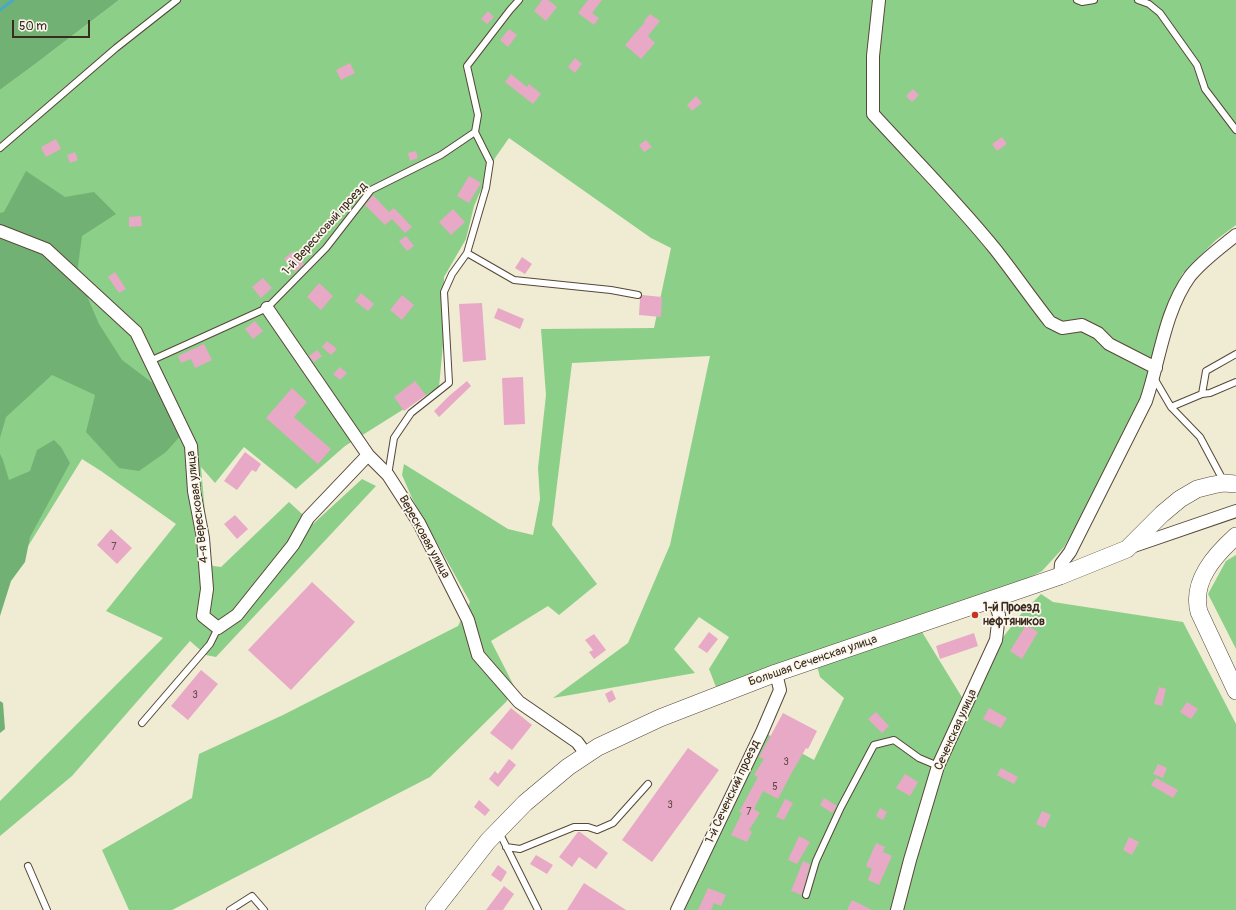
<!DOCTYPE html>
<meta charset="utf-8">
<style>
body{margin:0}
#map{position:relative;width:1236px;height:910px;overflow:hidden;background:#f0ebd3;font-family:Pangolin,sans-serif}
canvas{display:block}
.scale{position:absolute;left:12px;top:20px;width:78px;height:18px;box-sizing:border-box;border:2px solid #3b2a1e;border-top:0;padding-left:5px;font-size:12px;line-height:14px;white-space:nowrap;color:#3b2a1e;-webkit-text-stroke:3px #fbf7ec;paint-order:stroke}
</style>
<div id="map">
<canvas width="1236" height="910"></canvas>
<div class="scale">50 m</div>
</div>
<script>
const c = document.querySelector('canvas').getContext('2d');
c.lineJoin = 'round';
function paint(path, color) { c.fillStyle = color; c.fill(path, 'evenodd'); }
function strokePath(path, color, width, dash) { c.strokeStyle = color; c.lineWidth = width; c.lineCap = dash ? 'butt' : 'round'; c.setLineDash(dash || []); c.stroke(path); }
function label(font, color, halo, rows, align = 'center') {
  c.font = font + ' Pangolin,sans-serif'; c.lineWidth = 3.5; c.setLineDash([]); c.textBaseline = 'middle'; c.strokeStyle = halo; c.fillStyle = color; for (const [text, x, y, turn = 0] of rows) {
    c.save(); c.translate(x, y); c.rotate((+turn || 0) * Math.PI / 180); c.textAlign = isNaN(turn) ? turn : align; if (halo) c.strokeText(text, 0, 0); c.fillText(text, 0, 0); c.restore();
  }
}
paint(new Path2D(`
 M119,0H1236V225L1216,240L1183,273L1175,288L1161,321L1154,347L1149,376L1141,399L1091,501L1064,547L1042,571L1020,583L716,687L709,669L729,637L699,617L674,649L695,673L553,698L628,643L670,545L710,356L572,363L552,525L597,584L559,615L548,606L491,641L515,688L506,702L430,777L172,910H129L102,850L192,798L199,754L283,715L458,626L470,602L412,498L402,475L404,464L508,529L533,535L540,499L538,468L546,395L541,329L654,328L671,248L651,238L509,138L495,158L474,206L466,239L444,277L443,344L439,387L345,446L296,489L244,447L215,483L201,467L209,559L213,566L221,567L289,502L313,524L362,479L376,486L216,657L206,655L190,641L72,776L0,836V801L163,638L106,611L176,524L101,471L82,459L12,572L0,602V90L34,65Z
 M1236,555V649L1208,594L1226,561Z
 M1041,594L1053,602L1183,622L1236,724V910H902L942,768L1000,641L1021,614Z
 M922,632L963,699L893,910H682L767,734L814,760L844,698L820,677L817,666Z`), '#8ccf88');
paint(new Path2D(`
 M0,0H119L34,65L0,90Z
 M26,171L65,197L94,192L116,214L82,236L77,273L99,324L122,360L174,399L182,434L166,452L139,471L119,468L86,432L95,395L52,375L6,417L0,438V213L4,212Z
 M54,440L61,447L70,463L30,537L25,562L11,581L0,616V454L3,460L9,480L30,471L37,450Z
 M0,701L3,703L5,729L0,733Z`), '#71b274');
strokePath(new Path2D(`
 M0,10L13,0`), '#49a8c8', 3);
paint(new Path2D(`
 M542,0H548L557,7L546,21L534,11Z
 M588,0H602L592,13L599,18L594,25L578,13Z
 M488,11L494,17L487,24L481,19Z
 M650,14L660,21L648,36L655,43L641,59L625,45L645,22L644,21Z
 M509,29L517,35L508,47L500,40Z
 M575,58L582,64L575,73L568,67Z
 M350,63L355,73L341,80L336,70Z
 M511,74L527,87L529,84L541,94L533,104L505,82Z
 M913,89L919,95L912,102L906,96Z
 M696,96L702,103L692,111L687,105Z
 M1002,137L1007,144L997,151L992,144Z
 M56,139L61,149L46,157L41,147Z
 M646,140L652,147L644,152L639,145Z
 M416,151L418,158L410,161L408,153Z
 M75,152L78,160L70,163L67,155Z
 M469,176L481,183L469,203L457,196Z
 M373,195L389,212L394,208L412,227L405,233L392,219L385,225L365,205Z
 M453,209L465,222L451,235L439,222Z
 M141,216L142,226L129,227V217Z
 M406,236L414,246L407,251L399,241Z
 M293,251L304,264L295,272L284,259Z
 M522,257L532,264L525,274L515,268Z
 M115,272L126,289L119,293L108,277Z
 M263,278L272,288L261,298L252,287Z
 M319,283L333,296L321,310L307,297Z
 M361,293L374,304L368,311L355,301Z
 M402,295L414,305L402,320L390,310Z
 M642,295L662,297L661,317L639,315L640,299Z
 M482,303L486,360L463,362L459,304Z
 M498,308L524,319L520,329L494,318Z
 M255,321L263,331L253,339L245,329Z
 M327,341L337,349L331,355L322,347Z
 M204,344L212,360L195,368L191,359L181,363L178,356Z
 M317,350L322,356L314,362L309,356Z
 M340,367L347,373L340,380L333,374Z
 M523,377L525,424L504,425L502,378Z
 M415,381L426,395L404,411L394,397Z
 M467,381L471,386L439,417L434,411L449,396Z
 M292,388L307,402L294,417L331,449L318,464L266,418Z
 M245,452L261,464L256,472L252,470L237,490L224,481Z
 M235,515L248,529L237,539L224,524Z
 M111,529L132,548L117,564L97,545Z
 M312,582L355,622L291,690L248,650Z
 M1026,625L1038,632L1022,659L1010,651Z
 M709,632L718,639L707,653L698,647Z
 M974,633L978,646L940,659L936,646Z
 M594,634L606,650L594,659L589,652L593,650L585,640Z
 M201,670L218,684L188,720L171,706Z
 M1159,687L1166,689L1162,706L1154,704Z
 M612,690L616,699L609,703L605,694Z
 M1187,702L1198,709L1191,719L1180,712Z
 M511,708L532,725L512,750L490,733Z
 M989,708L1007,718L1001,728L983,719Z
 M876,712L889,726L882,733L868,719Z
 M783,713L817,731L808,749L806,748L791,774L778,799L763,791L754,809L760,813L749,830L752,832L747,842L731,835L742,813L739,812L758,777L754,775L764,759L759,757Z
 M688,748L719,770L652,862L622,840Z
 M509,759L516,765L498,787L489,779L495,771L498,774Z
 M1158,764L1167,768L1163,778L1153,774Z
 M1001,768L1018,777L1014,784L997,775Z
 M905,774L918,782L910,796L896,788Z
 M1156,778L1178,790L1173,798L1151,785Z
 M824,798L837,806L832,813L820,805Z
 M785,799L793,803L784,820L776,817Z
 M479,800L490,810L485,816L474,807Z
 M880,808L887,812L883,820L876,816Z
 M1042,811L1051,815L1045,828L1036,824Z
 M578,832H580L608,853L596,869L579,857L572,867L559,857Z
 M799,836L810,842L797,864L788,860Z
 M1129,837L1139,842L1132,855L1123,850Z
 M876,843L885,847L883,852L892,856L879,885L868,880L872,869L866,866Z
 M536,855L553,865L547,874L530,864Z
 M803,861L810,864L802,895L791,891Z
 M498,865L507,872L501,882L491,875Z
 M584,883L626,910H567Z
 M504,886L514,894L503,910H486Z
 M708,888L726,895L721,906L714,903L711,910H698Z
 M852,900L872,910H847Z`), '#e8a9c6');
const lane = new Path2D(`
 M1077,0L1082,2L1094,0
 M1138,0L1149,4L1160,13L1197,65L1205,89L1236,130
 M0,148L116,48L177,0
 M467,253L514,280L611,290L638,295
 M150,361L267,308L326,248L371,190L441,155L475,132
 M1154,378L1171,407L1200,437L1224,482
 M1202,394L1206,371L1236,354
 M1171,407L1202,394L1210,393L1236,382
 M388,475L394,438L411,413L449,383L444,292L452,274L467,253L486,188L490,162L475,132L478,115L467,66L510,10L519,0
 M142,723L210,644L218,628
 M499,832L538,910
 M506,847L520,849L574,827H588L597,830L613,823L648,784
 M28,866L47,910
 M806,895L816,861L841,807L874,745L894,740L919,758L938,766
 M230,910L252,896L264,910`);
const street = new Path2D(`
 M879,0L873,56V114C914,159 957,202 995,249C1014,273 1031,298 1050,322L1062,328L1082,325L1098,333L1109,344L1156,368
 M0,231L46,249L136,332L191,446L194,491L203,538L207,589L203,616L218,628L237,615L293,545L308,518L368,455
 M267,308L368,455L388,475L419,523L468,620L478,655L519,702L577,742L586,754
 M1131,547L1236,511
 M1060,576L1061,564L1070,552L1146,401C1160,360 1164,312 1190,276C1203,260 1220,248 1236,235
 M677,910L762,732L780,690L776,673
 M897,910L910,860L938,766L996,640L999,615L994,598`);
const secondary = new Path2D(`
 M1236,536C1215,555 1191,581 1199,612L1236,691
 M434,910L488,841L525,803L568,767L598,747L660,718L776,673L1060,576L1127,549L1162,514L1180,499L1197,489L1213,485L1224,483L1236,484`);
strokePath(lane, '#564739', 8);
strokePath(street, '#564739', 14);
strokePath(secondary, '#564739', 18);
strokePath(lane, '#fff', 6);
strokePath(street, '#fff', 12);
strokePath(secondary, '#fff', 17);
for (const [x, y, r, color] of [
 [975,615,4,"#c8321e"]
]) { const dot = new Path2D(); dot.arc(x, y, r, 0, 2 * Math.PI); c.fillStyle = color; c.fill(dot); strokePath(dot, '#fbf7ec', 1.5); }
label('10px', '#664a48', null, [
 ["7",114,547],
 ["3",195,695],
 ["3",786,762],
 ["5",775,787],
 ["3",670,805],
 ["7",749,812]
]);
label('12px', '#3b2a1e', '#fbf7ec', [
 ["1-й Вересковый проезд",325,229,-48],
 ["4-я Вересковая улица",198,507,-97],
 ["Вересковая улица",424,537,61],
 ["Большая Сеченская улица",813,661,-19],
 ["Сеченская улица",956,730,-66],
 ["1-й Сеченский проезд",733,792,-65]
]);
label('bold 12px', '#3b2a1e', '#fbf7ec', [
 ["1-й Проезд",983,608],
 ["нефтяников",983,622]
], 'left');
</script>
